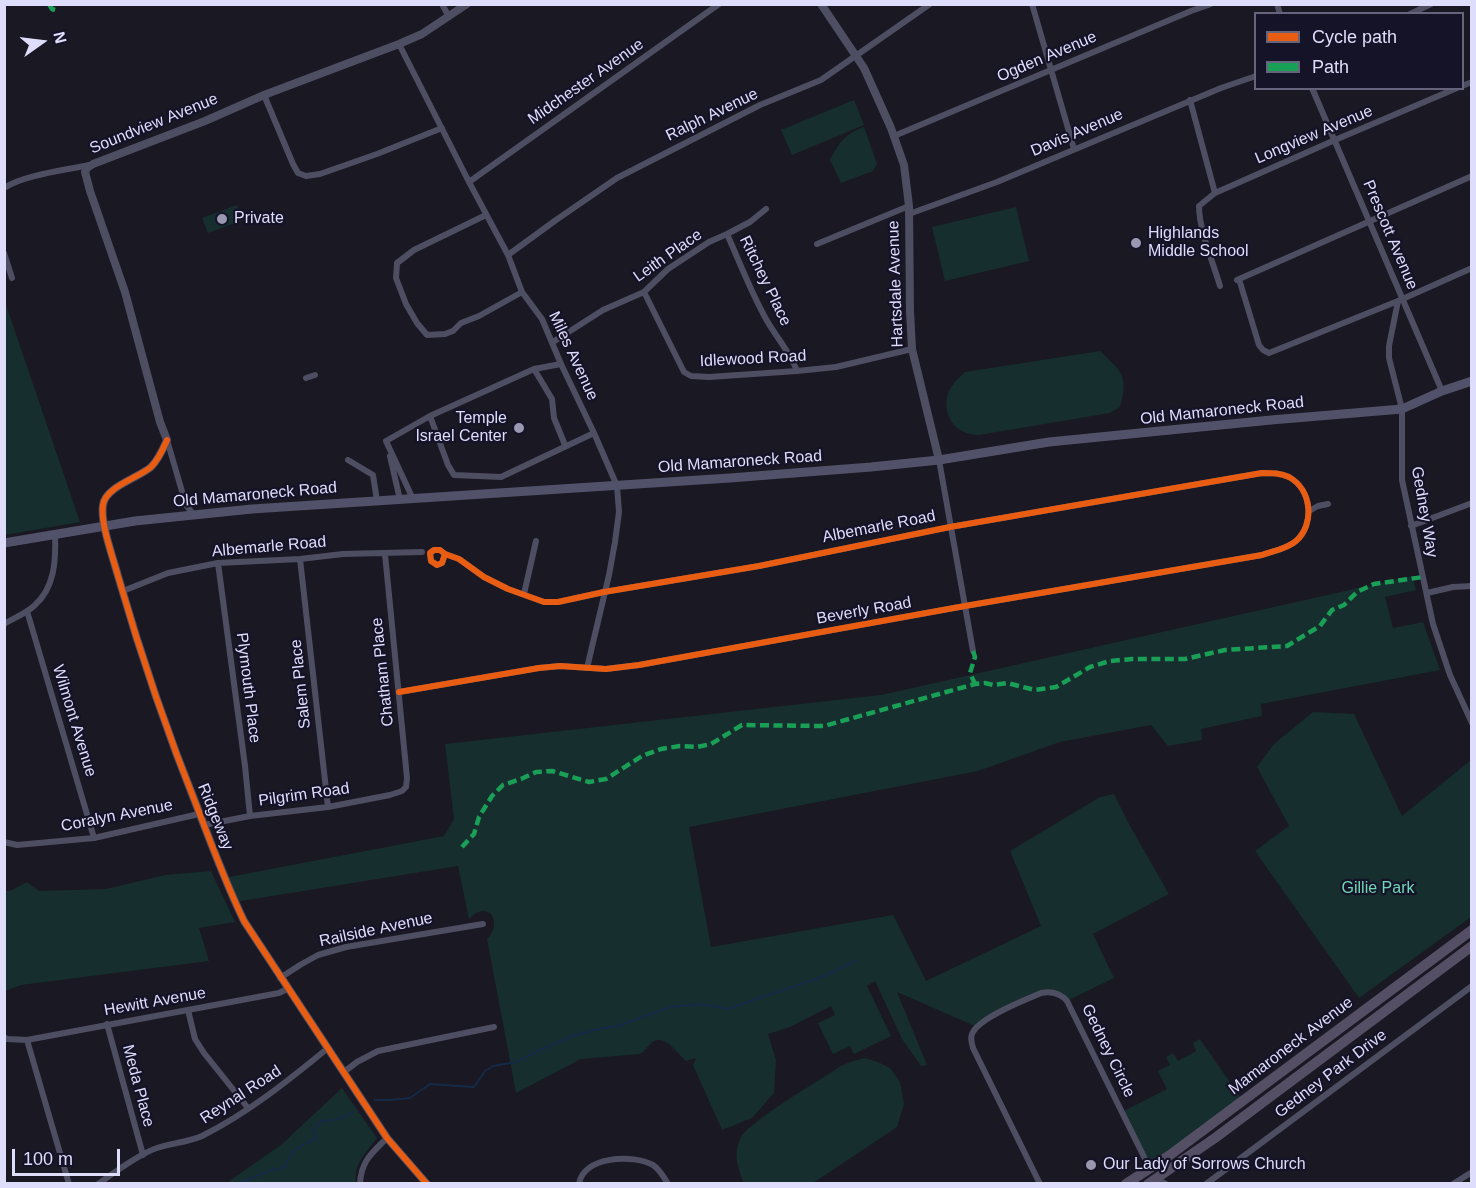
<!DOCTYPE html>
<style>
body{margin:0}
#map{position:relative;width:1476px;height:1188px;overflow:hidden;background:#191823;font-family:Arial,sans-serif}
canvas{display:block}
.frame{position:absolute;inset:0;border:6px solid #dfddfc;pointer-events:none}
.legend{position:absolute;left:1254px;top:12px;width:210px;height:78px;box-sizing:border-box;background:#151328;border:2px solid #66647d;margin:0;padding:8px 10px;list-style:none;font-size:18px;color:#dfddfc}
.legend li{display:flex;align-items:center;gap:12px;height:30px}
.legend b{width:30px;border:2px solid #66647d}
.north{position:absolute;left:12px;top:12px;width:60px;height:60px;-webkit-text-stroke:4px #151328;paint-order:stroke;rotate:76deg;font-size:16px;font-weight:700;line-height:24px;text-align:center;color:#dfddfc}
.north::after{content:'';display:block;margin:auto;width:21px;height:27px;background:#dfddfc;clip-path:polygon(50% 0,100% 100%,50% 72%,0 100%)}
.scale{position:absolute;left:12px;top:1149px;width:108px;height:27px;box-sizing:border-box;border:3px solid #dfddfc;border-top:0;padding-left:8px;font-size:18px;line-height:21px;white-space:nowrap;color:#dfddfc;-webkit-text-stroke:4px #151328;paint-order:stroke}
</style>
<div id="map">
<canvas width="1476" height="1188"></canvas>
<div class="frame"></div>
<ul class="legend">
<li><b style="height:8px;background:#e95d12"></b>Cycle path</li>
<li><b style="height:8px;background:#1a9f57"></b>Path</li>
</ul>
<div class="north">N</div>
<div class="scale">100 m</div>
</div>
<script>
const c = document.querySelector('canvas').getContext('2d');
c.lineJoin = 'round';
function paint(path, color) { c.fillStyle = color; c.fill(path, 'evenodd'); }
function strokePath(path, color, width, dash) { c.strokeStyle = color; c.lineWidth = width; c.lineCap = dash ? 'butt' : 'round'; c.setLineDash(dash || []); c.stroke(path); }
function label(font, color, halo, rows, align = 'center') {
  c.font = font + ' Arial,sans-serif'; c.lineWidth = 4.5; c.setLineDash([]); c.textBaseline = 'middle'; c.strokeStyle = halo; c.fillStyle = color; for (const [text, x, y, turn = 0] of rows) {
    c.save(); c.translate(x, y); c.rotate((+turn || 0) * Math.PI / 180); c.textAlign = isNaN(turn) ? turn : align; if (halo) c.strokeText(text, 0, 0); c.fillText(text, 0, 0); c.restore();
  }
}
paint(new Path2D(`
 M854,100L864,125L792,155L781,130Z
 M864,127L877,164L873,171L841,183L830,160C839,142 845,134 864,127Z
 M237,205L243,220L208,233L202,218Z
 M1016,207L1029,261L945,281L932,227Z
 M4,299L80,522L5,535H4Z
 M1100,351C1122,372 1129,376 1120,407L1110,413L979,435C974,435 968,434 964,432C947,425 941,401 952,386C955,381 961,376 965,372Z
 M1412,576L1416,590L1385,597L1393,628L1423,622L1440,670L1261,704L1262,716L1201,729L1202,740L1168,746L1151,725L1060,742L978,771L689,827L711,947L893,915L926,981L1041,926L1010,851L1100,797L1114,794L1130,826L1169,894L1093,934L1114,978L1067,1001L1064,997L1041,993L977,1027L897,992L927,1065L921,1066L902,1039L875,981L867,986L891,1036L854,1054L850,1046L833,1054L818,1023L835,1015L831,1006L790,1027L768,1034L776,1060L774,1093L752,1118L722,1130L693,1065L696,1058L686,1061C678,1054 665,1035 654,1041C649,1043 647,1050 640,1054L581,1059L516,1093L487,939C501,926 493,904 476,913C474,914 471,917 469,919L458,866L235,902L224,878L444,836L454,819L445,744L881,695Z
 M1313,712L1354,714L1402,816L1471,760V917L1359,998L1255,851L1289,826L1257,767L1274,744Z
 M211,871L235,922L199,928L209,961L21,985L5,991V891H10L27,882L39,891L106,889L165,875Z
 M1200,1039L1243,1101L1150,1168L1122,1112L1167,1089L1158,1071L1170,1065L1166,1057L1173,1053L1178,1061L1196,1051L1193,1043Z
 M865,1058L878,1062L890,1068L900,1082L904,1104L897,1127L813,1183H744C738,1168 733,1155 740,1139C747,1122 822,1079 841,1066L850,1062Z
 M342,1088L377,1138C365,1154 354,1163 356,1183H223L228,1182L282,1144Z`), '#162e2d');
strokePath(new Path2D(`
 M375,1100H390L410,1098L430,1084L474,1087L485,1071L493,1066L516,1062L542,1049L575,1035L603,1028L618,1026L670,1007L701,1004L727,1009L822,977L855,961
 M237,1184L269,1171L285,1167C291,1148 300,1146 317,1138L313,1130L322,1121C334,1121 344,1118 353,1112`), '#142a47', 2);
strokePath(new Path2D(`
 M442,4L449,17
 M1032,4L1074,149
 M1277,4L1280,14
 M1410,14L1431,4
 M399,44L469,182L508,255L522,292L542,319L561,364L594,433L617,486L619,512L615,542L609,575L587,668
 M1462,86L1472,82
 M1312,88L1442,391
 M264,95L293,164L298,173L306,176L320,174L377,154L442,128
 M1190,100L1215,193
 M894,136L1191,11L1211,4
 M469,182L719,4
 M4,188C23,175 66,170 89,165
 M909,214L997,182L1221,88L1256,76
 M486,215L414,250L397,263L396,278L406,304L417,323L427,335L445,334L453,331L461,323L479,316L522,292
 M727,234C740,263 751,292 766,319C776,337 790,352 797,371
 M817,244L909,206
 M4,253L12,278
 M508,255L556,220L617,178L760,105L821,80L930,4
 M1239,279L1259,345L1263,350L1269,353L1398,301L1472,268
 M1237,280L1472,176
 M1220,286C1213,262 1199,230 1199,206L1215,193L1335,140L1457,88
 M644,292L684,372L691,376L709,377L797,371L836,367L912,349
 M1398,301L1389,346V358L1402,409V480L1433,624L1450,675L1472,723
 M553,342L603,310L644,292L668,269L709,242L727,234L750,222L766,209
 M561,364L534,369L430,416L448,465L454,475L501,477L594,433
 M534,369L552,399L554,418L565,445
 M306,378L315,375
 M167,440L186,505L194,515
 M386,441L413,499
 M386,441L430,416
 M390,456L400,500
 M348,460L373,475L377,501
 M939,460L973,651
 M1309,511L1318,506L1328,504
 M1411,526L1472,503
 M300,559L328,807
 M218,563L245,766L250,816
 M123,591L168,573L218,563L300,559L343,554L422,552
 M1427,593L1453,587L1472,586
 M524,594L536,541
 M27,611L94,838
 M4,624C14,618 25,614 34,606C55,588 56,560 55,534
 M399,692L539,668L560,666L606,669L639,665L965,606L1262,555C1273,551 1287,549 1296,541C1315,524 1312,490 1289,477C1281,473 1272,473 1262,473L950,527L759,566L604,592L558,602H544L508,589L484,577L459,559L445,554L440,550H434L430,553L431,561L437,565L442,563L445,554
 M204,825L250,816L328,807L390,795L402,791L406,787L407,778L385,554
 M4,842L17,845L94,838L199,814
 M280,978L300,965L318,955L346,947L483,924
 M188,1010L195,1039L204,1053L248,1108
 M107,1024L143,1155
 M4,1037L7,1039L27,1040L69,1184
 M27,1040L279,993L287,989
 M344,1072L357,1062L378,1051L494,1027
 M1156,1179L1166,1184
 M98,1184C115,1172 139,1154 157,1148C172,1143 189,1142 202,1136C248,1113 289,1080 328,1048
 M360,1184C361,1161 372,1153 387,1138
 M579,1184C583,1156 633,1154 653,1165C659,1169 664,1177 668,1184
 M1040,1184L973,1048C972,1043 970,1039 972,1034C978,1018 1025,1000 1041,993C1052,991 1060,993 1067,1001L1150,1169
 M1206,1184L1472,986
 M1453,1184L1472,1172`), '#4e4e63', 6);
strokePath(new Path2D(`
 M821,4L864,68L891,128L904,165L909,206L910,311L912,349L939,460
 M427,1184L387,1138L244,921C227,886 213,849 199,812C168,735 141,656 118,576C113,557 100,523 103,505C105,487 138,478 151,467C159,459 163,449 167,440L160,422L125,292L90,191L85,172L87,168L93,164L205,121L264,95L399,44L422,34L467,4`), '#4e4e63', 8);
strokePath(new Path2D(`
 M4,543L135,521L252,509L730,478L871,467L939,460L1049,442L1271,420L1402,409L1442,391L1472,381`), '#515269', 9);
strokePath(new Path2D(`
 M1126,1184L1170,1155L1472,930
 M1148,1184L1215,1138L1472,946`), '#554f66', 10);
strokePath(new Path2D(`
 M49,4L52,9L58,11
 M973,651L975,657L970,673L975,684
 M462,847L474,834L479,817L492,796L503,785L521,779L536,772L552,771L589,782L606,779L642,756L661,749L680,746L697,747L711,744L742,725L824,726L975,684L985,683L993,685L1007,683L1035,690L1056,687L1090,667L1110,661L1132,659H1185L1225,650L1287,646L1320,626L1332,610L1344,605L1357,592L1374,584L1423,577`), '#1a9f57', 4.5, [9, 4.5]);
strokePath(new Path2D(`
 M167,440C163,449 159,459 151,467C138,478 105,487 103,505C100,523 113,557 118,576C141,656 168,735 199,812C213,849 227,886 244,921L387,1138L427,1184
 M399,692L539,668L560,666L606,669L639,665L965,606L1262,555C1273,551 1287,549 1296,541C1315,524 1312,490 1289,477C1281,473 1272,473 1262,473L950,527L759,566L604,592L558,602H544L508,589L484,577L459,559L445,554L440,550H434L430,553L431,561L437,565L442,563L445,554`), '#e95d12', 6);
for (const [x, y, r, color] of [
 [222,219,6,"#9a98b0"],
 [1136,243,6,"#9a98b0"],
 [519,428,6,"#9a98b0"],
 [1091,1165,6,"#9a98b0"]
]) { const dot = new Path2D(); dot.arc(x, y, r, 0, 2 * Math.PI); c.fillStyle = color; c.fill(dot); strokePath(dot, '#151328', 2); }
label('16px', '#dfddfc', '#151328', [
 ["Ogden Avenue",1047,57,-23],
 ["Midchester Avenue",586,82,-35],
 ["Ralph Avenue",712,115,-26],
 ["Soundview Avenue",154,124,-22],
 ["Davis Avenue",1077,133,-23],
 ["Longview Avenue",1314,135,-23],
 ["Prescott Avenue",1390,235,67],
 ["Leith Place",668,256,-35],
 ["Ritchey Place",765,281,64],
 ["Hartsdale Avenue",896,284,-92],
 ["Miles Avenue",573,356,65],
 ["Idlewood Road",753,359,-3],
 ["Old Mamaroneck Road",1222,411,-6],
 ["Old Mamaroneck Road",740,462,-4],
 ["Old Mamaroneck Road",255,495,-5],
 ["Gedney Way",1424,512,80],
 ["Albemarle Road",879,527,-11],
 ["Albemarle Road",269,547,-5],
 ["Beverly Road",864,611,-10],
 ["Chatham Place",383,672,-96],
 ["Salem Place",301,684,-96],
 ["Plymouth Place",248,688,83],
 ["Wilmont Avenue",74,721,73],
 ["Pilgrim Road",304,795,-8],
 ["Coralyn Avenue",117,816,-11],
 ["Ridgeway",215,817,68],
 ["Railside Avenue",376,930,-12],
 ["Hewitt Avenue",155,1002,-10],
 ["Mamaroneck Avenue",1291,1046,-37],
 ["Gedney Circle",1108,1051,64],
 ["Gedney Park Drive",1331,1074,-37],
 ["Meda Place",138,1086,75],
 ["Reynal Road",241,1095,-33]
]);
label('16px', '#dfddfc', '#151328', [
 ["Private",234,219],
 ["Highlands",1148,234],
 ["Middle School",1148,252],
 ["Temple",507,419,"right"],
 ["Israel Center",507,437,"right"],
 ["Our Lady of Sorrows Church",1103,1165]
], 'left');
label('16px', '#6ed7b7', '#151328', [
 ["Gillie Park",1378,889]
]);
</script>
